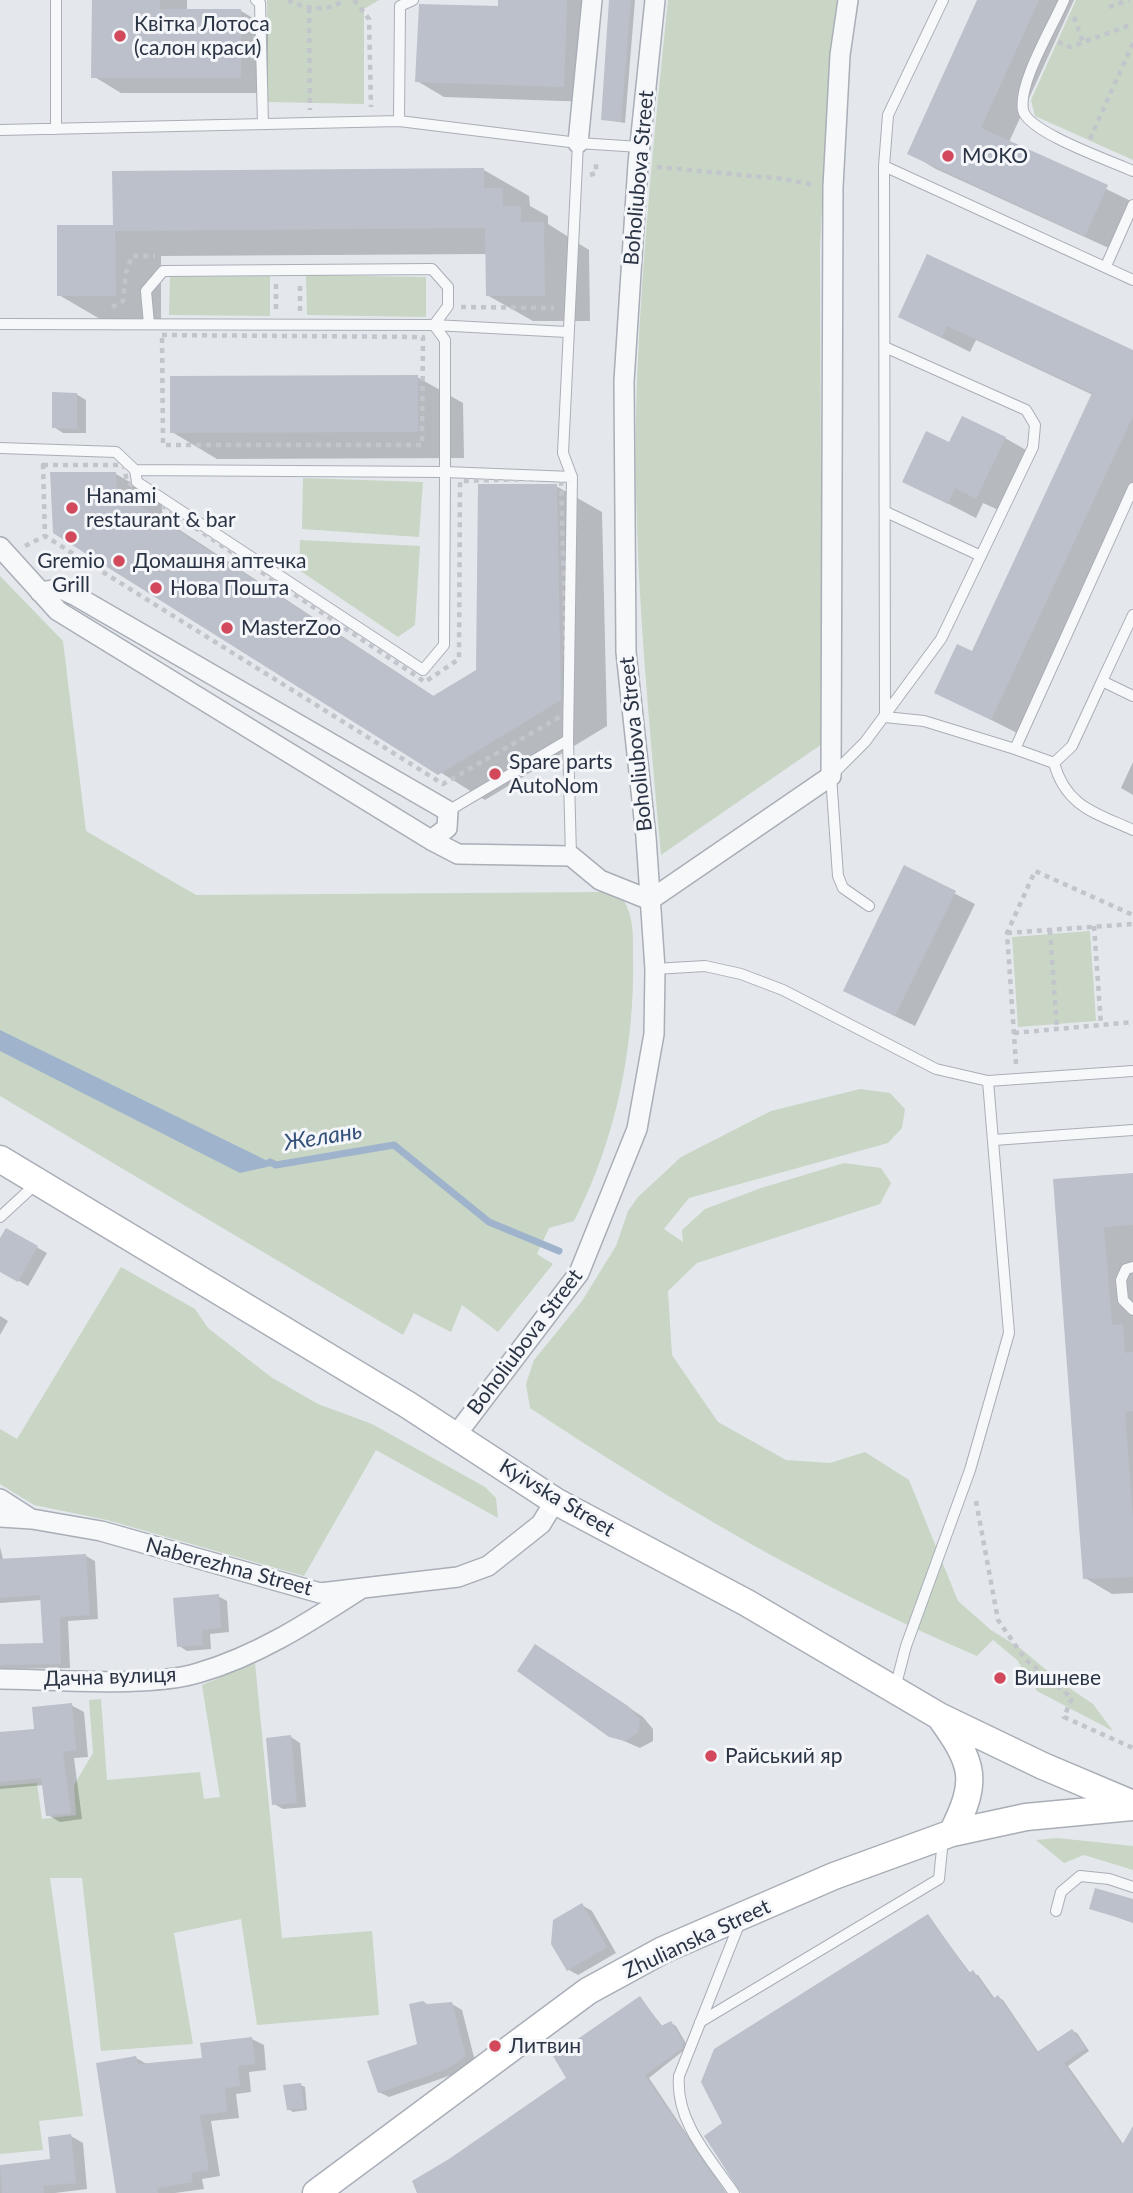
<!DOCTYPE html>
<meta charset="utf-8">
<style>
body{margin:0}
canvas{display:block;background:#e4e7ec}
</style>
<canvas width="1133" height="2193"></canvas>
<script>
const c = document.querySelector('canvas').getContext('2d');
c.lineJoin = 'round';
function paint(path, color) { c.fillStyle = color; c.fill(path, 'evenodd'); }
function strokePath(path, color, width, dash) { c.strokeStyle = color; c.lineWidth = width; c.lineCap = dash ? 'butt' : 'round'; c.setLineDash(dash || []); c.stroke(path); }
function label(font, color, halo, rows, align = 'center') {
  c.font = font + ' Lato,sans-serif'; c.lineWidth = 6; c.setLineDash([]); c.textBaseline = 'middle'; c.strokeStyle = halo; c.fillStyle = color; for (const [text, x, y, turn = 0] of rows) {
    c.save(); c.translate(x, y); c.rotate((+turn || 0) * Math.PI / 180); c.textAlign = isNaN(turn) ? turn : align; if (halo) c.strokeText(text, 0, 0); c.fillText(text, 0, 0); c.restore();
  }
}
paint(new Path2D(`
 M267,0H379L364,9V104L268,102Z
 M668,0H837L830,51L820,248L822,744L661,855C647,697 631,539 637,380C642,253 655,126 668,0Z
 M1076,0H1133V160L1035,116L1031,100Z
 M306,275L426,277V317L307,315Z
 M270,276V316L169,315L170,277Z
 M303,478L423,482L419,537L302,529Z
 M300,540L420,546L415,625L398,637L299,570Z
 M0,576L63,641L86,831L196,895L603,892L623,899C634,917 633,935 633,956C635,1046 616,1140 574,1221L549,1228L537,1254L553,1264L498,1332L462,1305L451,1332L414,1313L403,1335L0,1096Z
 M1090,931L1096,1021L1018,1027L1012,937Z
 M860,1089L890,1093L905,1109L902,1128L888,1143L689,1198L664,1229L683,1242L682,1230L705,1209L761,1188L844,1163L881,1168L891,1183L880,1204L697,1263L668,1291L672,1355L718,1422L786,1460L830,1463L865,1452L909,1480L958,1601L991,1630L1020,1648L1062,1683L1093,1704L1113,1731L1037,1691L1017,1660L993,1640L977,1656C820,1589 672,1502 530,1408L526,1384L534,1360L582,1301L616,1246L628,1211L638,1197L681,1157L771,1111Z
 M121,1267L195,1309L208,1328L271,1377L318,1404L372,1424L485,1487L496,1498L498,1518L376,1450L304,1576L107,1520L34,1505L0,1484V1429L17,1439Z
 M255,1663L282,1938L372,1931L379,2015L257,2025L241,1919L174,1933L193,2044L101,2051L82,1878H50L83,2116L39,2121L43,2150L0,2154V1786L37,1783L42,1819L76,1815L74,1785L93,1753L89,1700L101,1699L107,1780L200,1772L204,1799L220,1797L202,1685Z
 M1057,1838L1133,1846V1870L1084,1855L1064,1863L1036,1840Z`), '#c9d6c5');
paint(new Path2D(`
 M0,1030L276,1165L240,1173L0,1051Z`), '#9fb4cc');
paint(new Path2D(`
 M93,0H187V11H241L268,27V93H121L93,76Z
 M500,0H595L592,102L444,97L417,81L499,8Z
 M611,0H635L625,123L602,119Z
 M979,0H1074L1009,142L1133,202L1113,250L936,169L909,153Z
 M484,170L529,196L530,206L548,216V224L589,250L590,321H533L487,295V254L161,256V321L105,322L59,295L114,226Z
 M900,317L1133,352V491L1019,734L936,692L973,653L1093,395L976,340L970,352Z
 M417,377L463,403L464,458L217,459L172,432Z
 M76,394L86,400V433H63L54,427Z
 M1005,438L1033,454L1005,513L983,503L976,518L904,481L950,445Z
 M116,474L161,500L163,519L435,697L478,671L556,486L602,512L607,726L485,800L54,532Z
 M1133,762V795L1121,788Z
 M905,868L975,904L915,1026L864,1001Z
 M1133,1175V1593L1112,1594L1085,1578L1055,1181Z
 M7,1230L47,1253L28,1286L0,1270V1242Z
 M0,1316L8,1321L0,1335Z
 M0,1547L3,1559L86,1556L95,1561L98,1619L68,1621L70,1668L0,1669V1645H45L42,1600L0,1603Z
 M218,1596L227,1601L229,1632L210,1634L211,1649L187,1651L179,1646Z
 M550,1654L643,1717L653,1729V1741L640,1748L610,1735Z
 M71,1705L84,1712L88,1757L74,1758L82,1819L60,1822L48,1815L44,1785L0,1789V1734L36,1731Z
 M291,1737L300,1743L306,1807L283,1809L274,1804Z
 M1133,1901V1923L1091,1908Z
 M582,1905L592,1911L616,1953L578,1975L569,1970Z
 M928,1916L971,1974L978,1975L995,1999L998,1997L1003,2000L1039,2053L1072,2031L1077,2033L1089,2051L1068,2066L1133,2158V2193H742L725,2124Z
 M640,1998L663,2027L671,2023L676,2026L688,2047L649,2078L726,2193H419L450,2161L569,2078Z
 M452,2004L462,2010L475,2061L457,2073L389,2097L379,2092L420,2045L429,2006Z
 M252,2039L264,2045L266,2070L249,2072L251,2092L236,2094L239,2118L211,2121L220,2176L202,2179L204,2189L175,2193H118L136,2058L147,2064L204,2060Z
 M301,2085L305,2087L307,2110L293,2112L288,2109Z
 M71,2136L83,2143L87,2189L55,2193H0V2167L52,2160Z`), '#0003');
strokePath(new Path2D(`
 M270,1162L276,1165L394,1145L489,1222L559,1251`), '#9fb4cc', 7);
paint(new Path2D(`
 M92,0H160V9H241V78H91Z
 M498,0H567L564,87L415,82L419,4L498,6Z
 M609,0H631L621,122L601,120Z
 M977,0H1039L981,128L1108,185L1085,236L907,154Z
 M484,168V188H502L503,206H521V222H544L545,296H486L485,228L115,231L116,296H57V225H113L112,171Z
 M927,254L1133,350V416L991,720L934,693L957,644L972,651L1092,393L947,326L942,338L898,317Z
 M418,375V432L170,433V376Z
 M52,392L77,393V429L52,428Z
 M962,416L1006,437L976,499L955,488L948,504L902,482L926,431L949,442Z
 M50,472H116L117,491L433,696L476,670L478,484H557L561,700L438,775L53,533Z
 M904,865L956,891L895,1016L843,991Z
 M1133,1173V1225L1104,1227L1112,1325L1123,1324L1125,1353L1133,1352V1411L1125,1412L1133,1518V1577L1083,1579L1053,1179Z
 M6,1228L38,1246L18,1282L0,1272V1238Z
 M86,1554L90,1615L60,1617L61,1664L0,1665V1644L43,1643L40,1595L0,1598V1559Z
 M219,1594L221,1628L202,1630L203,1645L177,1647L173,1598Z
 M535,1644L628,1706L640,1719L638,1733L625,1741L609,1737L517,1671Z
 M72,1703L76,1750L63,1752L71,1813L46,1816L41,1778L0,1782V1732L34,1729L32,1707Z
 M291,1735L297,1803L272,1805L266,1738Z
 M1095,1888L1133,1899V1922L1089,1909Z
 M582,1903L607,1947L567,1971L551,1944L553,1920Z
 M928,1914L969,1973L973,1970L993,1999L998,1995L1037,2052L1072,2029L1086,2048L1064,2063L1122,2145L1133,2126V2193H741L704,2136L722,2123L701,2082L714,2049Z
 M640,1996L661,2026L671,2021L684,2043L682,2049L645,2075L725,2193H417L412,2181L449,2159L566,2078L553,2056Z
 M423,2001L427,2004L452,2002L466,2056L447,2069L378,2093L367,2061L417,2044L409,2004Z
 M252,2037L255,2064L238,2066L240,2086L225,2088L227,2112L200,2115L209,2170L191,2173L193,2182L157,2188L158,2193H116L96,2063L136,2056L138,2064L202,2058L200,2043Z
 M301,2083L304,2108L287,2110L283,2085Z
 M71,2134L76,2183L43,2186L44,2193H2L0,2165L50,2159L48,2137Z`), '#bbc0ca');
const lane = new Path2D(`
 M256,0L260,3L263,124
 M1064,0C1053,26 1018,83 1023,110C1027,132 1111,161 1133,171
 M399,121L400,6L413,0
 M56,129V0
 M0,130L399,121L578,143L640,147
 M884,166L1133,280
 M1106,266L1133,205
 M0,324L434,325L567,332
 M149,324L146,291L163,271L432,269L448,287V306L434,325
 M434,325L445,340V472L572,477
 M0,448L116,452L135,470L137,482L423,670L444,645L445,472L135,470
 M886,512L981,556
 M1102,681L1133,615
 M885,717L884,166L888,115L943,0
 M885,717L924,721L1015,749L1133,488
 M568,740L571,856
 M1015,749L1054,763L1072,746L1102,681L1133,696
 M1054,763C1066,807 1096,813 1133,830
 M448,811L568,740L572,477L563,453L578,143
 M869,906L843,888L838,876L831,776L865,742L941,639L1033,447L1035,425L1026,410L887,348
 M655,969L705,966L741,974L783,990L936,1069L988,1081L1009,1333L970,1470L906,1646L895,1688
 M988,1081L1133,1071
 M994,1140L1133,1130
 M0,1217L38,1182
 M1133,1267L1126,1269L1121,1280L1123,1300L1133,1310
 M1056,1911L1061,1892L1080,1876L1109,1879L1133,1887
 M700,2022L939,1879L943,1839
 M734,2193C710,2158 675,2121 679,2076L740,1922`);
const street = new Path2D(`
 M578,143L592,0
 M0,547L58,611L431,840L458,854L571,856L600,880L650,900
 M40,592L61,589L76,596L448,811L447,828L431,840
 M650,900L831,776L833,187L840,55L848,0
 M456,1435L579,1273L637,1129L654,1034L655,969L646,837L626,652L624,381L638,164L655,0
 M0,1499L28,1517
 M0,1517L32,1519L101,1531L320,1593L458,1577L488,1566L541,1524L555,1501
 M0,1679C55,1679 147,1688 198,1673C257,1656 308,1623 359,1590`);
const secondary = new Path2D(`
 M0,1159L408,1405L555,1501L747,1603L939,1716L1043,1766L1133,1804
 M940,1717C974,1764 979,1780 952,1833
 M316,2193L588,1991L663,1950L834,1876L952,1833L1026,1817L1133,1807`);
strokePath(lane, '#a9aeb7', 12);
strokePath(street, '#a9aeb7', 22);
strokePath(secondary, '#a9aeb7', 29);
strokePath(new Path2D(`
 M288,0C308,10 326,12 345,0
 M354,0L369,19L371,107
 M1109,7L1129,0
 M309,8L310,110
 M1074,17L1083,42
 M1058,42L1070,47L1133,24
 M1090,139L1133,43
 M657,167L784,179L815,185
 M590,175L596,173V160
 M276,284V311
 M112,307L123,301L126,273L132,256H155
 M461,307L554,308
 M300,311V285
 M162,335L423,337L422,445H163Z
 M43,465H124L127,482L425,682L459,659L460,481L561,478L567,697L565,714L443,784L45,536Z
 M25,546L45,536
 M1094,926L1101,1025
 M1050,930L1057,1029
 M1007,933L1133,924
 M1014,1033L1133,1022
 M1016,1064L1007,933L1035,871L1133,915
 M976,1501L998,1620L1025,1659L1072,1698L1064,1717L1133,1748`), '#c2c5cb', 4.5, [5, 5]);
strokePath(lane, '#f7f8fa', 10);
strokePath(street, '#f7f8fa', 19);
strokePath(secondary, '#fff', 26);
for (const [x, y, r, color] of [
 [120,36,7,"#d1495b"],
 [948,156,7,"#d1495b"],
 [72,508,7,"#d1495b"],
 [71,537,7,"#d1495b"],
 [119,561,7,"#d1495b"],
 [156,588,7,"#d1495b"],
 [227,628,7,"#d1495b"],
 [495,774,7,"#d1495b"],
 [1000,1678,7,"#d1495b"],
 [711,1756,7,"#d1495b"],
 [495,2046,7,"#d1495b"]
]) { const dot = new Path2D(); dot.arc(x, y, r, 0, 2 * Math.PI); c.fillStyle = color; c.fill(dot); strokePath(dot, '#f4f6f9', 2.5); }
label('21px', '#2b3445', '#f4f6f9', [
 ["Квітка Лотоса",134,24],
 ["(салон краси)",134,48],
 ["MOKO",962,156],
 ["Hanami",86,496],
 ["restaurant & bar",86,520],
 ["Gremio",71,561,"center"],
 ["Grill",71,585,"center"],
 ["Домашня аптечка",133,561],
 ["Нова Пошта",170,588],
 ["MasterZoo",241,628],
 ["Spare parts",509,762],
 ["AutoNom",509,786],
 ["Вишневе",1014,1678],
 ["Райський яр",725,1756],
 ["Литвин",509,2046]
], 'left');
label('21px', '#2b3445', '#f4f6f9', [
 ["Boholiubova Street",639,178,-85],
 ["Boholiubova Street",636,744,-96],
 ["Boholiubova Street",525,1342,-53],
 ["Kyivska Street",557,1498,31],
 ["Naberezhna Street",229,1567,15],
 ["Дачна вулиця",110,1677,-2],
 ["Zhulianska Street",697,1939,-25]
]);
label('italic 23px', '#34527a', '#f4f6f9', [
 ["Желань",323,1137,-9]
]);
</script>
